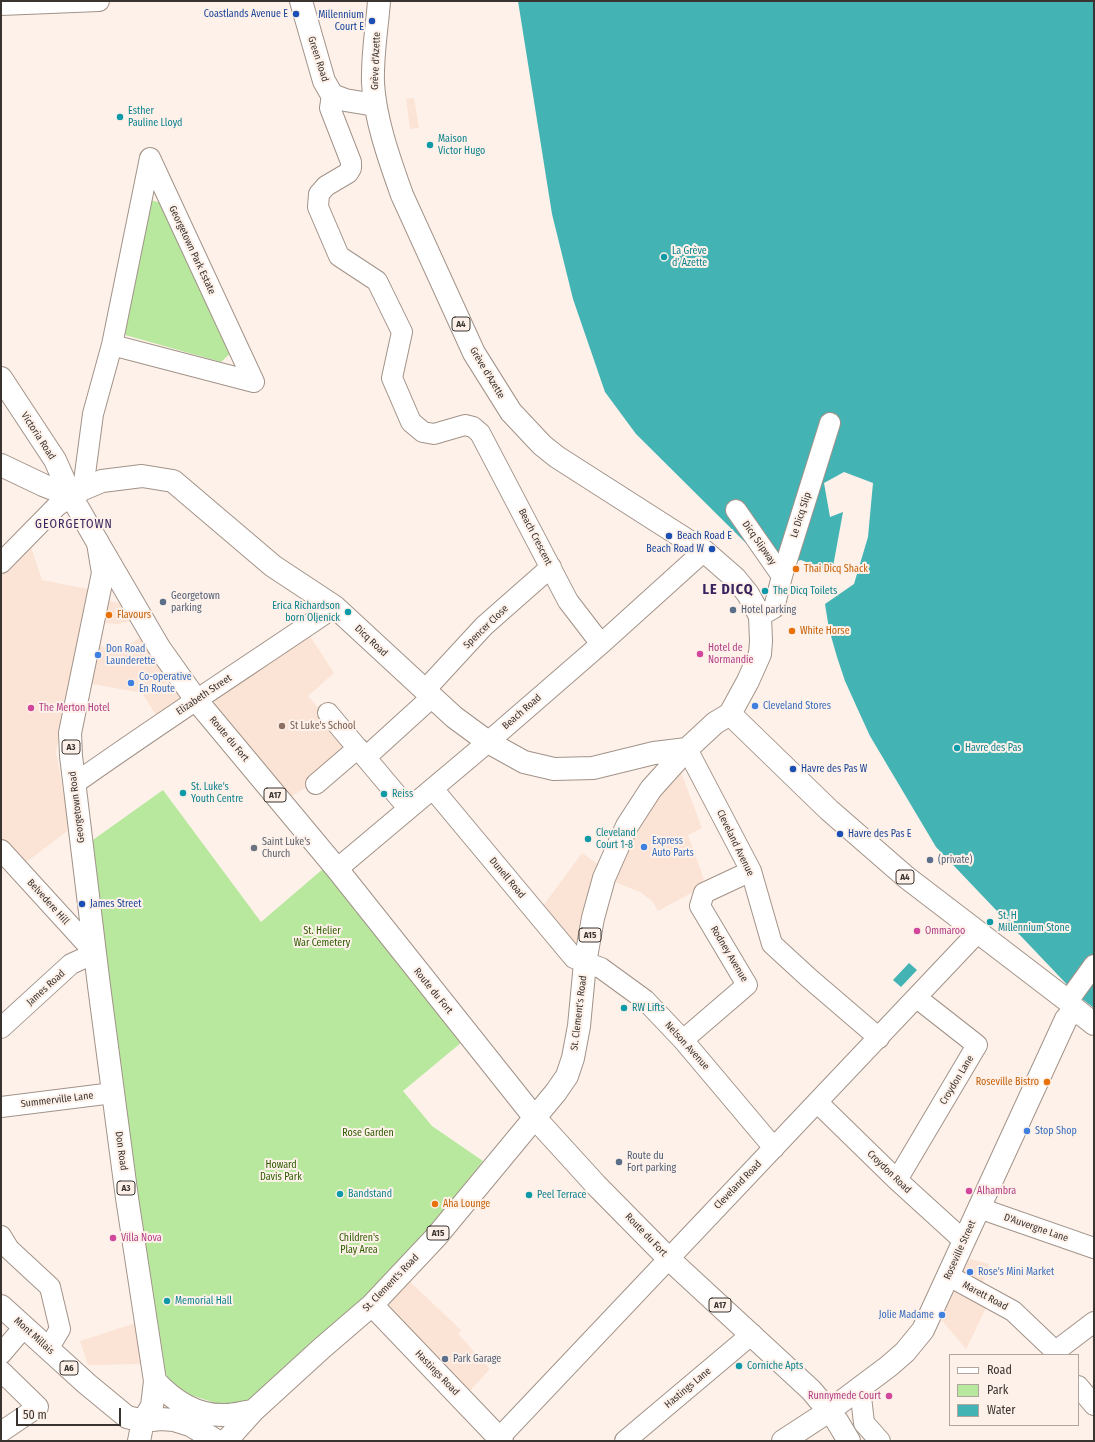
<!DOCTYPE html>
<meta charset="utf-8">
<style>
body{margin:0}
#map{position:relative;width:1095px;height:1442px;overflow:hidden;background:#fef1e9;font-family:"Fira Sans Condensed",sans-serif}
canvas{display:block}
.frame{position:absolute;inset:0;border:2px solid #3a3430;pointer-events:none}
.legend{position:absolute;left:949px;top:1354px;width:130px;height:72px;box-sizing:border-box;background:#fef1e9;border:1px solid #b0a59f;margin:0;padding:5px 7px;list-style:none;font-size:12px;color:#3a3430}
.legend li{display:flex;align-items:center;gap:8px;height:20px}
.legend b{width:20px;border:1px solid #b0a59f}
.scale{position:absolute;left:16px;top:1408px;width:105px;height:18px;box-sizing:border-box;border:2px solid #3a3430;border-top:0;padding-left:5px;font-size:12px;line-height:14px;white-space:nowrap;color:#3a3430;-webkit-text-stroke:3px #fef1e9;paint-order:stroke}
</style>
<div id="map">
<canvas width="1095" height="1442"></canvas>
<div class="frame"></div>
<ul class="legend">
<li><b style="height:5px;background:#fff"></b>Road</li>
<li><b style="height:11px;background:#b8e89e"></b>Park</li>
<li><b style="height:11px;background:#43b3b4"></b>Water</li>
</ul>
<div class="scale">50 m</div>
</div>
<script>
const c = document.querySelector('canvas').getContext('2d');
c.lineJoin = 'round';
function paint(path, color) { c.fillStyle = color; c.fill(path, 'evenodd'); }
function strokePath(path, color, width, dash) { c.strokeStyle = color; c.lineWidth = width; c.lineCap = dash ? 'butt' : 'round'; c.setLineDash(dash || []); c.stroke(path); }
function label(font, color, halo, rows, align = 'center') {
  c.font = font + ' "Fira Sans Condensed",sans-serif'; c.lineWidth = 4; c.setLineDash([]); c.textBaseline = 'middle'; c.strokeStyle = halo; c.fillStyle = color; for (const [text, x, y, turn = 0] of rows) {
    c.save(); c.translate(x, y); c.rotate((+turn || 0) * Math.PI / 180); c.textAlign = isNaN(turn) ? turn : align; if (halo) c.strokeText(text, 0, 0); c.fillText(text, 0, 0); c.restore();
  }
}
paint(new Path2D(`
 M414,98L419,128L410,129L406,99Z
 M30,544L42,580L88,589L56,752L70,829L25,863L1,838V573Z
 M105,600L119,603L133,621L117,624L100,623Z
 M308,633L334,673L308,696L350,745L312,784L290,797L214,707L216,695Z
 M142,636L187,700L158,718L142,693L87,683L96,645L121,650Z
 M679,767L702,828L688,835L706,885L658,911L652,901L640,892L612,881L628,837Z
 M582,853L598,864L584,911L579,946L574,950L540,910Z
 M964,1257L989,1264L981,1287L958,1275Z
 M406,1278L461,1330L458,1334L490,1369L469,1392L381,1304Z
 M953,1285L988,1304L966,1349L938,1316Z
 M139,1322L143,1364L88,1365L80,1341Z`), '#fbe4d5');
paint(new Path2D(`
 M150,200L166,204L233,351L221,362L125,335Z
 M163,790L261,922L324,868L462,1042L403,1091L432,1126L483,1161L448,1205L419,1239L356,1307L318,1336L313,1346L247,1403L222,1405L187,1394L175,1388L158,1362L90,842Z`), '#b8e89e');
paint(new Path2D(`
 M518,1H1094V1008L1077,995L936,847L870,736L859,712L845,681L837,657L829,629L825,604L854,584L868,537L873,483L844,472L824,483L830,517L843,512L832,572L801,560L771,568L636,434L605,392L573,299L552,214Z
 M909,963L917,970L901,987L893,980Z`), '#43b3b4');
const minor = new Path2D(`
 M1,5L99,1
 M332,95L330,108L351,162V168L348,173L326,186L319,194L318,207L339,256L377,281L402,332L392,378L411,422L423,432L434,434L465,425L473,427L480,433L568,601L601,644
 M83,489L93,414L112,345L150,158L254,382L112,345
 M736,510L782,576
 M1,563L57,506L71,496
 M760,616L774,608L782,576L830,423
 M425,690L484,626L551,567
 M328,713L408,808
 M687,749L751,871L772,944L809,978L879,1038
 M366,757L432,697
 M74,784C160,723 248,666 335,607
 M316,784L358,748
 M433,789L574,958L601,968L645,1000L683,1040L774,1148
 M1,850L95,953L71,964L1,1028
 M337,869L488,742L601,644L704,551
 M1068,1001L1094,965
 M683,1040L747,985L700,906L704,893L751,871
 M817,1102L897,1180L964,1241
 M1,1107L113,1093
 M897,1180L977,1045L917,998
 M979,1208L1094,1248
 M1,1236L9,1249L50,1287L60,1329L48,1349
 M949,1276L1013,1311L1054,1350L1061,1347L1094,1322
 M1,1354L24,1327
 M1,1371L38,1407L1,1432
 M1078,1386L1094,1405
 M858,1389L861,1397L864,1423L880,1441
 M499,1438L978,932
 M625,1441L752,1334`);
const major = new Path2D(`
 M301,1L324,81L332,95L345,100L375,105
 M1,378L55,460L71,496L98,543L103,573L70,733L71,756L99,986L127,1198L155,1381L152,1406L143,1421L139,1441
 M1,465L43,485L71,496
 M71,496L83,489L102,481L142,476L173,481L273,566L335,607L454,717L488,742L524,762L554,769L593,768L654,753L687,749
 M730,714L829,810L906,877L1068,1001L1075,1009L1094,1024
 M372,1305L502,1441
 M1,1306L87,1384L127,1417L143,1421L161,1419L174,1420L190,1425L217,1441
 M155,1381C174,1401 196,1416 225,1415C234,1415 244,1412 253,1411
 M226,1441L253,1411L322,1348L372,1305L436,1237L556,1092L567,1076L573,1058L579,1026L585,963L593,918L604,878L627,826L651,789L687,749L715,723L730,714L748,681L760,654L761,641L760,616L748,594L735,578L704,551L557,457L542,445L511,412L474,353L402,195C390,161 375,120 373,83C372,56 377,28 379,1
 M783,1441L829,1411L889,1366L905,1352L923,1330L1066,1019L1075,1009`);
const highway = new Path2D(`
 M98,543L160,649L197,701L337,869L535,1118L596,1185L669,1259L811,1390L837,1421L849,1441`);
strokePath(minor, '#a29389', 22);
strokePath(major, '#a29389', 24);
strokePath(highway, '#a29389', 24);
strokePath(minor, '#fff', 20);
strokePath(major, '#fff', 22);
strokePath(highway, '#fff', 22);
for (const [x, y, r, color] of [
 [296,14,4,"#1a4fb4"],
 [372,21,4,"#1a4fb4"],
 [120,117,4,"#0f9aa8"],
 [430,145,4,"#0f9aa8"],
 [664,257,4,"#0f9aa8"],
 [669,536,4,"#1a4fb4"],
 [712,549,4,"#1a4fb4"],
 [796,569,4,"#e8710a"],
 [765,591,4,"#0f9aa8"],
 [163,602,4,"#5c6f8a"],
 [733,610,4,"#5c6f8a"],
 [348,612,4,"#0f9aa8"],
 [109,615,4,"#e8710a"],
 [792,631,4,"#e8710a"],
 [700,654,4,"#d1479c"],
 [98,655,4,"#3f7fe0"],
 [131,683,4,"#3f7fe0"],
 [755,706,4,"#3f7fe0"],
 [31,708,4,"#d1479c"],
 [282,726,4,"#8d6e63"],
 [957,748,4,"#0f9aa8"],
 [793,769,4,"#1a4fb4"],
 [183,793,4,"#0f9aa8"],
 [384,794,4,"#0f9aa8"],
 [840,834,4,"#1a4fb4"],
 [588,839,4,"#0f9aa8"],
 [644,847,4,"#3f7fe0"],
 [254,848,4,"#6b7280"],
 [930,860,4,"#5c6f8a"],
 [82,904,4,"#1a4fb4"],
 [990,922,4,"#0f9aa8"],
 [917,931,4,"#d1479c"],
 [624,1008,4,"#0f9aa8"],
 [1047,1082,4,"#e8710a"],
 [1027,1131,4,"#3f7fe0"],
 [619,1162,4,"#5c6f8a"],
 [969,1191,4,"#d1479c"],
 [340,1194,4,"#0f9aa8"],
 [529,1195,4,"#0f9aa8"],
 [435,1204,4,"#e8710a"],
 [113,1238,4,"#d1479c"],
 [970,1272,4,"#3f7fe0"],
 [167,1301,4,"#0f9aa8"],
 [942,1315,4,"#3f7fe0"],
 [445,1359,4,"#5c6f8a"],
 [739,1366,4,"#0f9aa8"],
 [889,1396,4,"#d1479c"]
]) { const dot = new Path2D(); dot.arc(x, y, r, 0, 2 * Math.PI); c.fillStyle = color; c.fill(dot); strokePath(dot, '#fef1e9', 1.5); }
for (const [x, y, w] of [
 [461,324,18],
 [71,747,18],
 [275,795,22],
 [905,877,18],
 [590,935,22],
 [126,1188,18],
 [438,1233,22],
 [720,1305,22],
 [69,1368,18]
]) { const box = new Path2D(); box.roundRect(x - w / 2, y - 7, w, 14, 3); c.fillStyle = '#fef1e9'; c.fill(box); strokePath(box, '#3a3430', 1); }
label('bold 9px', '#3a3430', null, [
 ["A4",461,324],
 ["A3",71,747],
 ["A17",275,795],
 ["A4",905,877],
 ["A15",590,935],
 ["A3",126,1188],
 ["A15",438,1233],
 ["A17",720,1305],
 ["A6",69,1368]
]);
label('10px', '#164399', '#fef1e9', [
 ["Coastlands Avenue E",288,14,"right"],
 ["Millennium",364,15,"right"],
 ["Court E",364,27,"right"],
 ["Beach Road E",677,536],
 ["Beach Road W",704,549,"right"],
 ["Havre des Pas W",801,769],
 ["Havre des Pas E",848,834],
 ["James Street",90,904]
], 'left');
label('10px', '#3a3430', '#fef1e9', [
 ["Green Road",318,59,72],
 ["Grève d'Azette",376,61,-88],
 ["Georgetown Park Estate",192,250,65],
 ["Grève d'Azette",487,373,59],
 ["Victoria Road",38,436,57],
 ["Le Dicq Slip",801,515,-72],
 ["Beach Crescent",535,537,63],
 ["Dicq Slipway",759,543,55],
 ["Spencer Close",486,627,-44],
 ["Dicq Road",371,641,43],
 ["Elizabeth Street",204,695,-34],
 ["Beach Road",522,712,-41],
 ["Route du Fort",229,739,50],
 ["Georgetown Road",77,807,-97],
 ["Cleveland Avenue",735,843,64],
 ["Dunell Road",507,878,50],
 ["Belvedere Hill",48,902,48],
 ["Rodney Avenue",729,954,59],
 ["James Road",46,988,-42],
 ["Route du Fort",433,991,51],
 ["St. Clement's Road",579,1013,-83],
 ["Nelson Avenue",687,1046,48],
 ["Croydon Lane",957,1080,-59],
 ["Summerville Lane",57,1100,-7],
 ["Don Road",121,1151,82],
 ["Croydon Road",889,1172,44],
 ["Cleveland Road",738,1185,-46],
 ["D'Auvergne Lane",1036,1228,19],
 ["Route du Fort",646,1235,46],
 ["Roseville Street",960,1250,-66],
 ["St. Clement's Road",391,1283,-46],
 ["Marett Road",985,1296,28],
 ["Mont Millais",34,1336,42],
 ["Hastings Road",437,1373,46],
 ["Hastings Lane",688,1388,-40]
]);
label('10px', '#0d838f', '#fef1e9', [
 ["Esther",128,111],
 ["Pauline Lloyd",128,123],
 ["Maison",438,139],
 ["Victor Hugo",438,151],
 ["La Grève",672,251],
 ["d’ Azette",672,263],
 ["The Dicq Toilets",773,591],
 ["Erica Richardson",340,606,"right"],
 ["born Oljenick",340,618,"right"],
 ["Havre des Pas",965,748],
 ["St. Luke's",191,787],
 ["Youth Centre",191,799],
 ["Reiss",392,794],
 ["Cleveland",596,833],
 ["Court 1-8",596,845],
 ["St. H",998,916],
 ["Millennium Stone",998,928],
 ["RW Lifts",632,1008],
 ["Bandstand",348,1194],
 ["Peel Terrace",537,1195],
 ["Memorial Hall",175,1301],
 ["Corniche Apts",747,1366]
], 'left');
label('10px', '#c56008', '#fef1e9', [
 ["Thai Dicq Shack",804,569],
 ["Flavours",117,615],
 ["White Horse",800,631],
 ["Roseville Bistro",1039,1082,"right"],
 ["Aha Lounge",443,1204]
], 'left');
label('10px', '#4e5e75', '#fef1e9', [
 ["Georgetown",171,596],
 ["parking",171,608],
 ["Hotel parking",741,610],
 ["(private)",938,860],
 ["Route du",627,1156],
 ["Fort parking",627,1168],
 ["Park Garage",453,1359]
], 'left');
label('10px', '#b23c85', '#fef1e9', [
 ["Hotel de",708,648],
 ["Normandie",708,660],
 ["The Merton Hotel",39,708],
 ["Ommaroo",925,931],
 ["Alhambra",977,1191],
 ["Villa Nova",121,1238],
 ["Runnymede Court",881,1396,"right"]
], 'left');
label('10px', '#366cbe', '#fef1e9', [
 ["Don Road",106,649],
 ["Launderette",106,661],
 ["Co-operative",139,677],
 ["En Route",139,689],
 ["Cleveland Stores",763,706],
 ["Express",652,841],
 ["Auto Parts",652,853],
 ["Stop Shop",1035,1131],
 ["Rose's Mini Market",978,1272],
 ["Jolie Madame",934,1315,"right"]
], 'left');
label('10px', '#785e54', '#fef1e9', [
 ["St Luke's School",290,726]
], 'left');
label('10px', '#5b616d', '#fef1e9', [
 ["Saint Luke's",262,842],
 ["Church",262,854]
], 'left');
label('10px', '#2c5b00', '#fef1e9', [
 ["St. Helier",322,931],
 ["War Cemetery",322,943],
 ["Rose Garden",368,1133],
 ["Howard",281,1165],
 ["Davis Park",281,1177],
 ["Children's",359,1238],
 ["Play Area",359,1250]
]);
c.letterSpacing = '1px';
label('12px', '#37235d', '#fef1e9', [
 ["GEORGETOWN",74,525]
]);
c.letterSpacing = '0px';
c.letterSpacing = '1px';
label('bold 14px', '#37235d', '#fef1e9', [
 ["LE DICQ",728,590]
]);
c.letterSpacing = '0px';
</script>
